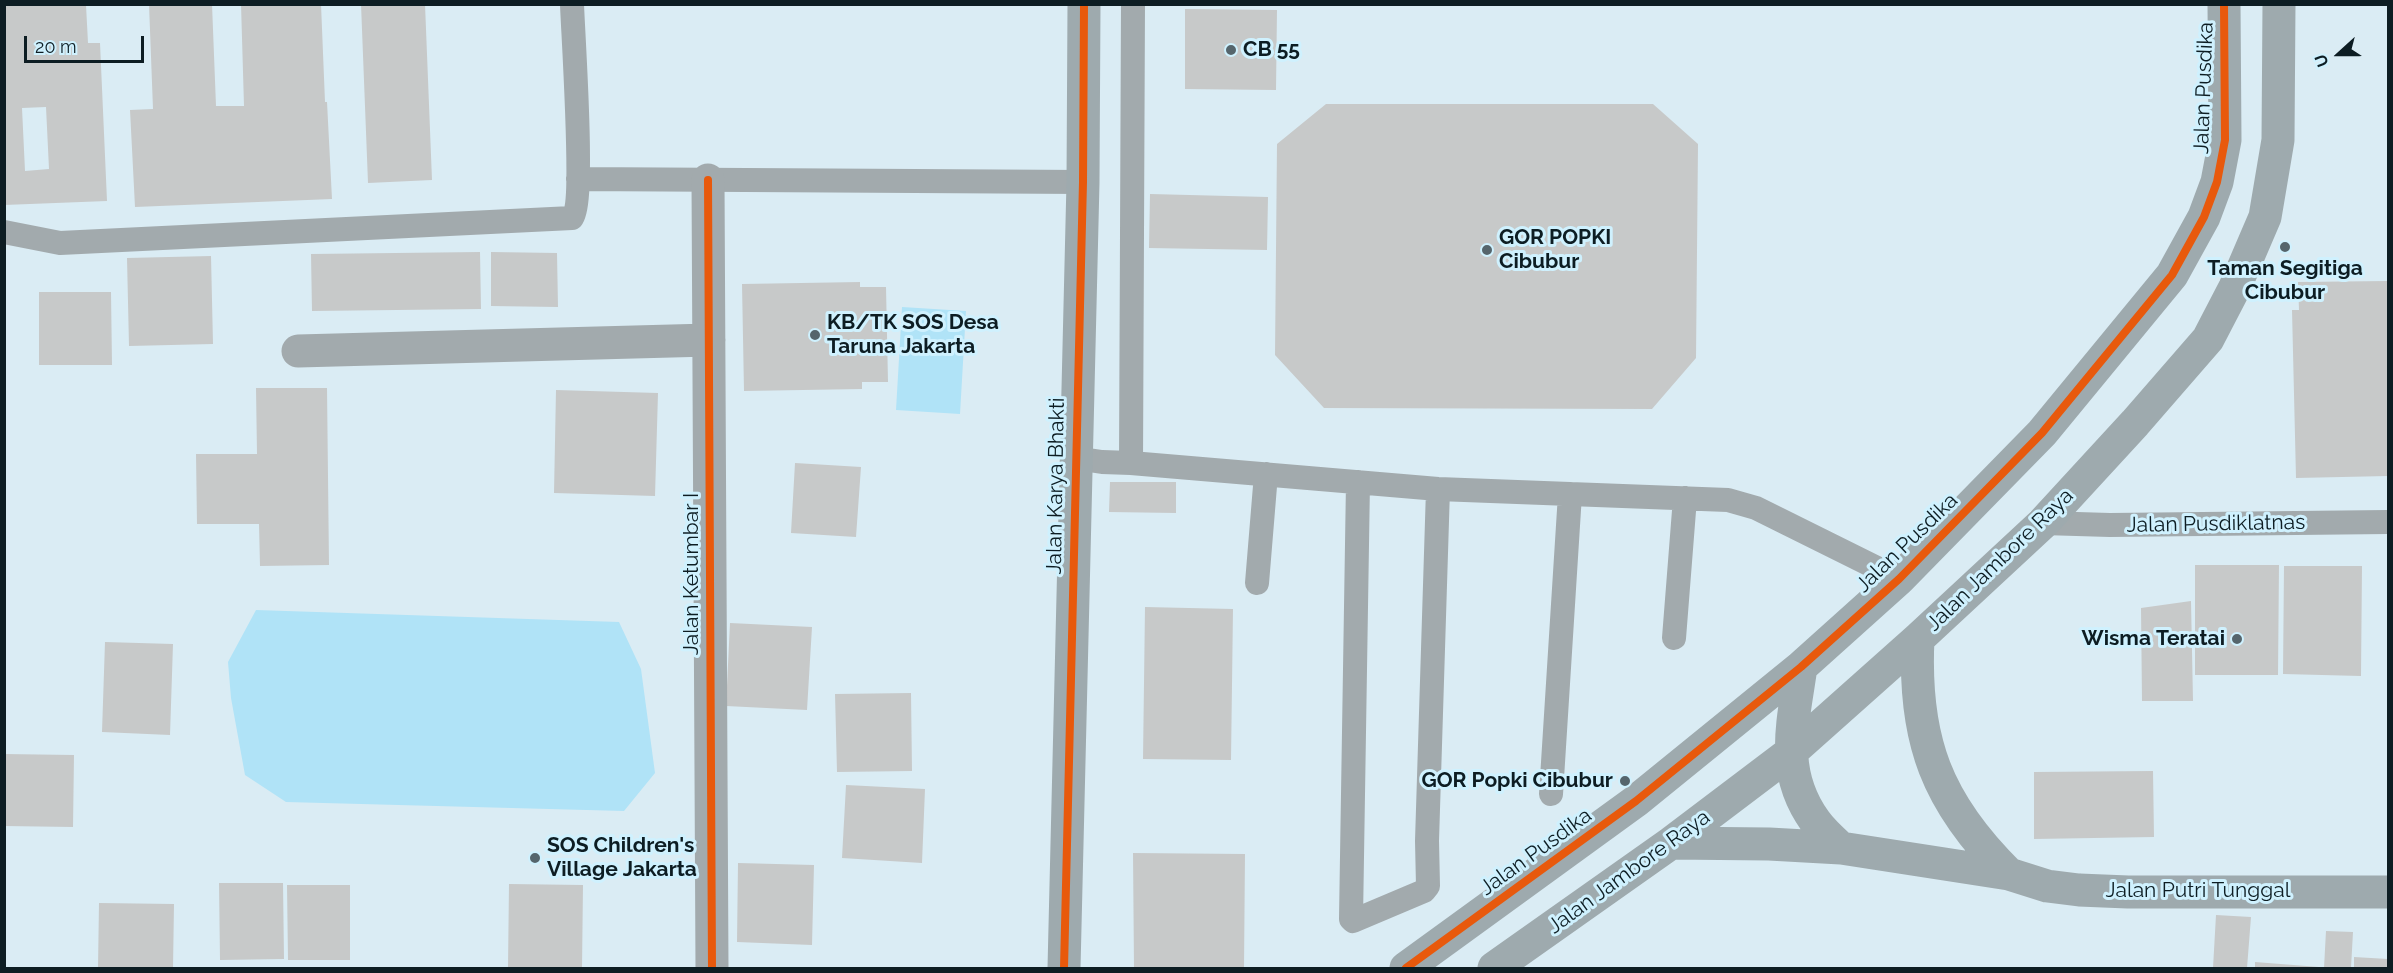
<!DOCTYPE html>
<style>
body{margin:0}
#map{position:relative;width:2393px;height:973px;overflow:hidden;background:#daecf4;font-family:Raleway,sans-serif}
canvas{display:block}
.frame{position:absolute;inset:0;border:6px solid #0d1d23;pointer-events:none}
.north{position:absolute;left:2309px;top:24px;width:60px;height:60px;-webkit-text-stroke:4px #cff1fe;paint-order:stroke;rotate:249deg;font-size:16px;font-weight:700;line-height:24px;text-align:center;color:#0d1d23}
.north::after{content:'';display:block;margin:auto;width:21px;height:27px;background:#0d1d23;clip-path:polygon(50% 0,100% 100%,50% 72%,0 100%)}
.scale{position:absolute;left:24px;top:36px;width:120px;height:27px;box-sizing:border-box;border:3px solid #0d1d23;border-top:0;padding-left:8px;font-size:18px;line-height:21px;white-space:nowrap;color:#0d1d23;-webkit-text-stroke:4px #cff1fe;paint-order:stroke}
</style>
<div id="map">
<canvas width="2393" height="973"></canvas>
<div class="frame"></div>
<div class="north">U</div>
<div class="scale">20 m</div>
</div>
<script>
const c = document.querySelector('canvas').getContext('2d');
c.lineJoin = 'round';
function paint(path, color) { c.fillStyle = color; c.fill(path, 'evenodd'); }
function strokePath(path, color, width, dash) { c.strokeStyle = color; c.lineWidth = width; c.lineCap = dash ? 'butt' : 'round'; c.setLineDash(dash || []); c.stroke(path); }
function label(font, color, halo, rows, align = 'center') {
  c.font = font + ' Raleway,sans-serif'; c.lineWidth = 6; c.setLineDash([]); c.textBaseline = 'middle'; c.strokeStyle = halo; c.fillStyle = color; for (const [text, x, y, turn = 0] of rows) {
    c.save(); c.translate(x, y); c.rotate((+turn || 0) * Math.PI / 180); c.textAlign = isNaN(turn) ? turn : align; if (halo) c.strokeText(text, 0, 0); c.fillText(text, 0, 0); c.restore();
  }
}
paint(new Path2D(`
 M902,307L966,311L960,414L896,410Z
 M256,610L619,622L641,669L655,773L624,811L286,802L245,775L231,698L228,662Z`), '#b0e3f7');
paint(new Path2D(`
 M149,4H212L216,106H244L241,4H321L325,102H327L332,199L135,207L130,110L153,109Z
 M361,4H425L432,180L368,183Z
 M4,5H86L88,43H100L107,201L4,205ZM46,107L49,169L25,171L22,108Z
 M1185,9L1277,10L1276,90L1185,89Z
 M1326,104H1653L1698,144L1696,358L1652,409L1324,408L1275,355L1277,144Z
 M1150,194L1268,197L1267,250L1149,248Z
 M480,252L481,309L312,311L311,254Z
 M491,252L557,253L558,307L491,306Z
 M211,256L213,344L129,346L127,258Z
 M2388,281V476L2296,478L2292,310H2299L2298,282Z
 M860,282V287H886L888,382H862V389L744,391L742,284Z
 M39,292H111L112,365H39Z
 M256,388H327L329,565L260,566L259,524H197L196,454H257Z
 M556,390L658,393L655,496L554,493Z
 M795,463L861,467L856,537L791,533Z
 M1110,482H1176V513L1109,512Z
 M2195,565H2279L2278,675H2195Z
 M2284,566H2362L2361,676L2283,674Z
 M2191,601L2193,701H2142L2141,608Z
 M1145,607L1233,609L1231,760L1143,759Z
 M730,623L812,627L807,710L726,706Z
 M105,642L173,644L170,735L102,732Z
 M911,693L912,771L837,772L835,694Z
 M4,754L74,755L73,827L4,826Z
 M2153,771L2154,837L2034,839V772Z
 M846,785L925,789L922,863L842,858Z
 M1133,853L1245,854L1244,968H1134Z
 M738,863L814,865L812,945L737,942Z
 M219,883H283L284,959L220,960Z
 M509,884L583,885L582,968L508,967Z
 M287,885H350V960H288Z
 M99,903L174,904L173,968H98Z
 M2216,915L2251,917L2247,968H2213Z
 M2326,931L2353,932L2351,968H2324Z
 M2354,957L2388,959V968H2354Z
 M2255,962L2319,967V968H2255Z`), '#c7c9c9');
strokePath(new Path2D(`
 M578,179L1083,182
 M4,232L60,243L572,218C585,204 573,35 572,4
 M1075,458L1102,462L1131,463L1438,489L1728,500L1756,508L1899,579
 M1131,463L1133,4
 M1358,482L1351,919L1353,921L1424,891L1428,886L1427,841L1438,489
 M2043,523L2110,525L2388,522
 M1257,583L1266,474
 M1674,638L1685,498
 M1551,794L1570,494`), '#a2aaad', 24);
strokePath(new Path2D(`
 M708,180L712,968
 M298,351L709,340`), '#a2aaad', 33);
strokePath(new Path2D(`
 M1918,639C1913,740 1937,803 2009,874
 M1801,667C1793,723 1779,771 1815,821C1822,831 1832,840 1841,848
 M1671,843L1769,844L1841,848L2009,874L2047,886L2079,890L2128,892H2388
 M1064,968L1083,182L1084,4
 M1406,968L1636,801L1801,667L1899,579L2042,433L2172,275L2204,217L2217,182L2225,140L2224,4
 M1494,968L1671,843L1790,753L1918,639L2043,523L2135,423L2208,339L2235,287L2265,217L2278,140L2279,4`), '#9eaaae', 33);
strokePath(new Path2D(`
 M708,180L712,968
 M1064,968L1083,182L1084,4
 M1406,968L1636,801L1801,667L1899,579L2042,433L2172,275L2204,217L2217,182L2225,140L2224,4`), '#e8590c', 8);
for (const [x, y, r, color] of [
 [1231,50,6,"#55656c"],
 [2285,247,6,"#55656c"],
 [1487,250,6,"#55656c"],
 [815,335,6,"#55656c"],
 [2237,639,6,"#55656c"],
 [1625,781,6,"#55656c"],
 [535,858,6,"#55656c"]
]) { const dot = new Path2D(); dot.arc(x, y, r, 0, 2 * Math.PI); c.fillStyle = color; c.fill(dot); strokePath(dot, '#cff1fe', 2); }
label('bold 21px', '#0d1d23', '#cff1fe', [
 ["CB 55",1243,50],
 ["GOR POPKI",1499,238],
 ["Cibubur",1499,262],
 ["Taman Segitiga",2285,269,"center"],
 ["Cibubur",2285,293,"center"],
 ["KB/TK SOS Desa",827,323],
 ["Taruna Jakarta",827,347],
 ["Wisma Teratai",2225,639,"right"],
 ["GOR Popki Cibubur",1613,781,"right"],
 ["SOS Children's",547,846],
 ["Village Jakarta",547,870]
], 'left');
label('21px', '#0d1d23', '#cff1fe', [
 ["Jalan Pusdika",2204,88,-88],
 ["Jalan Karya Bhakti",1056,486,-89],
 ["Jalan Pusdiklatnas",2216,524,-1],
 ["Jalan Pusdika",1907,543,-44],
 ["Jalan Jambore Raya",2000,560,-44],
 ["Jalan Ketumbar I",692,574,-90],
 ["Jalan Pusdika",1536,852,-36],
 ["Jalan Jambore Raya",1629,872,-36],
 ["Jalan Putri Tunggal",2198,891]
]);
</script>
